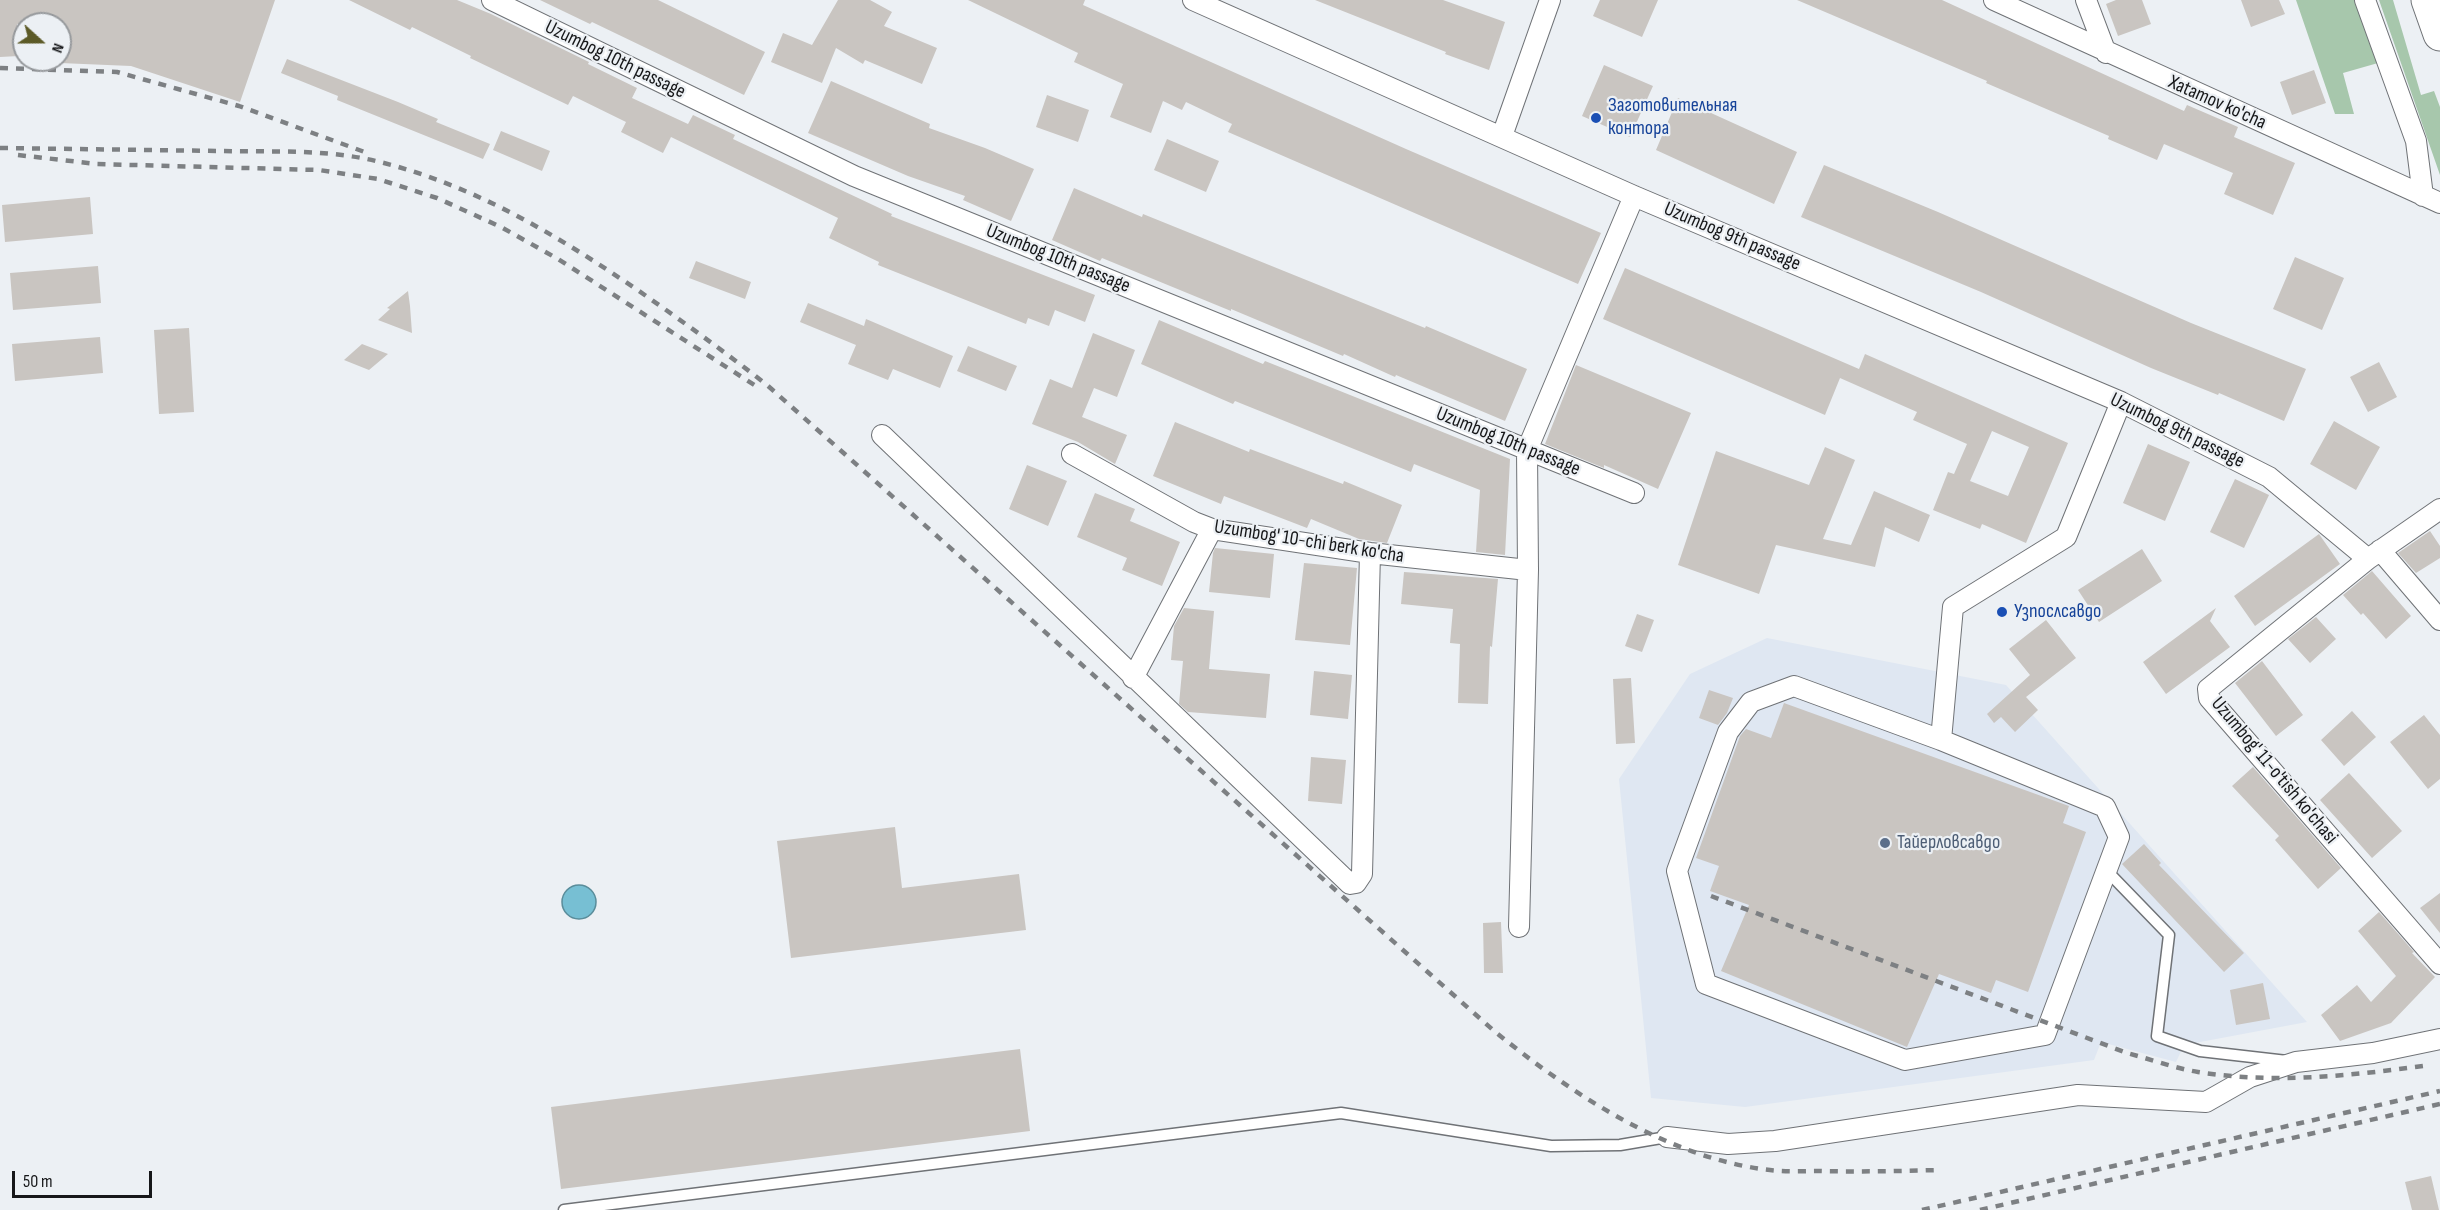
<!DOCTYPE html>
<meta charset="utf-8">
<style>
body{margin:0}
#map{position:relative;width:2440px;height:1210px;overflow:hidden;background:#ecf0f4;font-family:"Sofia Sans Condensed",sans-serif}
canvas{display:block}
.north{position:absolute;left:12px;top:12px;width:60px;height:60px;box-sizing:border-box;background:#ecf0f4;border:2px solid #96999c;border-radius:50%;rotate:111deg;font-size:16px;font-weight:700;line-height:24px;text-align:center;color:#161719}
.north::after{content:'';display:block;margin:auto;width:21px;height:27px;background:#5c5a27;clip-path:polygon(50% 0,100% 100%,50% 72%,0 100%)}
.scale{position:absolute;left:12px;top:1171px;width:140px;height:27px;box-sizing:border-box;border:3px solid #161719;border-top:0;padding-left:8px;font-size:18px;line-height:21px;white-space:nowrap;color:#161719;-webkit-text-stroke:4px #ecf0f4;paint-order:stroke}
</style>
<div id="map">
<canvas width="2440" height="1210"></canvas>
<div class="north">N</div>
<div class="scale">50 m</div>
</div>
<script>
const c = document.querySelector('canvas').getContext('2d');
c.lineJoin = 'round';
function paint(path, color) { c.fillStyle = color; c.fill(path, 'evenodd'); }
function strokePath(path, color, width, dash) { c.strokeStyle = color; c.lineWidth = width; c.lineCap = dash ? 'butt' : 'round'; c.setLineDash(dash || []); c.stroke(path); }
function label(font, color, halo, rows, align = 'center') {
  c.font = font + ' "Sofia Sans Condensed",sans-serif'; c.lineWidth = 4.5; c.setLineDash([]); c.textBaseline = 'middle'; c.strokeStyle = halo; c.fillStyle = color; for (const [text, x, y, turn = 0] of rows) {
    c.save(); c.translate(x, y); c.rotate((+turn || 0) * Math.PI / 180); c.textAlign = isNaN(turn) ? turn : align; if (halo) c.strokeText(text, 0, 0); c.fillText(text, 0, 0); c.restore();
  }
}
paint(new Path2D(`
 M1767,638L2006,685L2307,1022L2184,1045L2176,1062L2101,1042L2094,1060L1745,1107L1651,1098L1619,779L1690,674Z`), '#dfe7f2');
paint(new Path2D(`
 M2296,0H2356L2378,63L2343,73L2354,114H2335Z
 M2379,0H2393L2421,95L2434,91L2440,107V175Z`), '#a7c7ac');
const water = new Path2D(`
 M562 902a17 17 0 1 1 34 0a17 17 0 1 1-34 0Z`);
paint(water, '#77bfd3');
strokePath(water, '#5a8d9b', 1.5);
paint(new Path2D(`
 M0,0H275L240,102L131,66L60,63V24H17L19,56L0,57Z
 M349,0H457L491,14L589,62L588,64L637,88L632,98L688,124L693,115L735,135L733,139L892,214L891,216L1095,295L1085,322L1055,310L1049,326L1028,318L1026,324L878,265L879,262L829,238L838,218L671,137L663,153L621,132L626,122L573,96L568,105L470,58L471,56L412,27L410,30Z
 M540,0H658L765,52L744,95L592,22L590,24Z
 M838,0H870L892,12L884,26L937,48L922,84L865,60L863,64L836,48L822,83L771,62L783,33L812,45Z
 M968,0H1085L1083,5L1406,149L1601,233L1578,284L1228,132L1232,124L1186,102L1182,110L1163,101L1151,133L1110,117L1123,84L1074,62L1078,53Z
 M1315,0H1443L1505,22L1489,70L1445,54L1446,52Z
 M1600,0H1658L1642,37L1593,16Z
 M1797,0H1942L2184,111L2187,105L2238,127L2234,137L2295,163L2273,215L2224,194L2233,173L2164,144L2157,160L2108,139L2109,136L1986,83L1987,81Z
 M2116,0H2142L2151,24L2118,36L2106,4Z
 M2241,0H2279L2285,14L2251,27Z
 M287,59L398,102L438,119L436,122L490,144L483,159L337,100L338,96L281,73Z
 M1604,65L1653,86L1630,137L1582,116Z
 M2314,70L2326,103L2292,115L2280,82Z
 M831,81L930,124L929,128L985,148L1034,169L1011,221L963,200L965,196L908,176L808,133Z
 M1047,95L1089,110L1078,142L1036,127Z
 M1678,98L1797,152L1774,204L1656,150Z
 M501,131L550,151L542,171L493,150Z
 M1167,139L1219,161L1206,192L1154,170Z
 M1824,165L1938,212L2191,323L2306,369L2284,421L2219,393L2218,395L2151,368L1981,292L1801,217Z
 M1074,188L1142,217L1143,214L1425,328L1426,326L1527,369L1505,421L1396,375L1395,377L1344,354L1343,356L1231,309V311L1102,258L1100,261L1052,240Z
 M90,197L93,234L5,242L2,205Z
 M2295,257L2344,278L2322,330L2273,309Z
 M696,261L751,282L745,299L689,278Z
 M98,266L101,303L13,310L10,273Z
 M1625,268L1859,369L1865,354L2068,443L2026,543L1982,524L1980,529L1933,510L1948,472L1954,474L1967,444L1913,420L1917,412L1840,378L1825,415L1603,319ZM1992,431L2029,447L2008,496L1970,481Z
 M408,291L410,306L412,333L378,320L390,309L387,308Z
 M808,303L864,326L866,319L953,356L940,388L893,369L888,380L848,364L856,345L800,322Z
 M1159,320L1263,364L1265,361L1510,459L1505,555L1476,552L1480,490L1414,464L1411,472L1235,401L1233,404L1141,364Z
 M189,328L194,412L159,414L154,330Z
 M1093,333L1135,350L1117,397L1094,388L1082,417L1127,435L1115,464L1078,442L1032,424L1050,379L1072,388Z
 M100,337L103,373L15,381L12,344Z
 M362,344L388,354L369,370L344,360Z
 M968,346L1017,366L1006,391L957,371Z
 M2379,362L2397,397L2368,412L2350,377Z
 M1576,365L1691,413L1658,489L1604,465V468L1545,444Z
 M2334,421L2380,447L2356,490L2310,464Z
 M1175,422L1249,452L1250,449L1343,484L1344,481L1402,505L1387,543L1359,539L1311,519L1307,528L1224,496L1221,504L1153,476Z
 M2148,444L2190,462L2165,521L2123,503Z
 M1825,447L1855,460L1823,539L1851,545L1874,491L1930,515L1919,542L1885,527L1875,567L1776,545L1759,594L1678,565L1716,451L1809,485Z
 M1027,465L1067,481L1048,526L1009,509Z
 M2235,479L2269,495L2244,548L2210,532Z
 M1095,493L1135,509L1130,521L1180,542L1162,586L1122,570L1127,558L1077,537Z
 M2430,531L2440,546V558L2416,573L2398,553Z
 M2319,534L2340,564L2255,626L2234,596Z
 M1215,548L1274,554L1270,598L1209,592L1213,553Z
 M2142,549L2162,581L2099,622L2078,590Z
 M1304,563L1357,568L1350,645L1295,640Z
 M2372,571L2411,616L2386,639L2363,613L2361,615L2343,595Z
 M1404,572L1498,579L1492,647L1490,646L1488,704L1458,703L1460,644L1450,643L1453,609L1401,604Z
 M1184,608L1214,611L1209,669L1270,674L1266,718L1188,712L1179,704L1183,661L1171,660L1174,626Z
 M2216,608L2210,621L2230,647L2166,694L2143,662Z
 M1637,614L1654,620L1642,652L1625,646Z
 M2316,617L2336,639L2310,663L2288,639Z
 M2046,620L2076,658L2026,697L2038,710L2015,732L2001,717L1994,723L1987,714L2030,675L2009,649Z
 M2262,661L2303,715L2276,736L2235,683Z
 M1314,671L1352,675L1348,719L1310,715Z
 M1631,678L1635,743L1616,744L1613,679Z
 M1709,690L1733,698L1727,713L1718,725L1699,718Z
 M1784,703L2069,806L2063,823L2086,832L2028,992L1996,980L1991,993L1939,974L1907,1047L1721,971L1749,905L1710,891L1719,866L1696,858L1740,736L1746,729L1771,738Z
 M2352,711L2376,737L2344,766L2321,740Z
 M2424,715L2440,735V779L2428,789L2390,742Z
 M1311,757L1346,760L1342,804L1308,801Z
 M2253,767L2341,868L2318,889L2275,840L2279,836L2232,786Z
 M2349,773L2402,831L2372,858L2320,800Z
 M895,827L902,888L1019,874L1026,930L791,958L777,841Z
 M2144,844L2161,863L2159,865L2244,953L2224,972L2122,864Z
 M2440,893V933L2420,908Z
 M2379,912L2414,952L2412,953L2435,977L2391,1023L2340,1041L2321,1015L2357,985L2371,1002L2396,976L2358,931Z
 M1501,922L1503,973H1484L1483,923Z
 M2263,983L2270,1019L2236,1025L2230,990Z
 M1020,1049L1030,1131L561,1189L551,1107Z
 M2431,1176L2439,1210H2412L2405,1182Z`), '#c9c5c1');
const service = new Path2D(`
 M2107,871L2169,935L2157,1036L2200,1051L2287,1061
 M564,1210L1341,1113L1551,1146L1620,1145L1667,1137`);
const minor = new Path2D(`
 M492,0L854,176L1634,493
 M1193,0L1634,196L2121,402L2269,477L2368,559
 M1994,0L2440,203
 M2086,0L2106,53
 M2365,0L2416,141L2423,196
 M1502,136L1550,0
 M882,435L1350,884L1356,883L1362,874L1370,553
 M1072,454L1194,522L1212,529L1370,553L1528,570
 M2440,509L2368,559L2208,689L2209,698L2440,964
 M2380,550L2440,620
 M1133,678L1212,529
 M1941,740L2105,807L2119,837L2045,1035L1905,1060L1706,984L1677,871L1728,732L1751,702L1794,686L1941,740L1953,607L2066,537L2121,402
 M1519,927L1528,570L1527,450L1634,196
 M1667,1137L1728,1144L1775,1141L2078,1095L2206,1102L2250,1077L2296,1062L2373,1053L2440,1039`);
const trunk = new Path2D(`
 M2428,0L2440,34`);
strokePath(service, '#6f7276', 13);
strokePath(minor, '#6f7276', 22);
strokePath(trunk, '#6f7276', 35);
strokePath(service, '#fff', 10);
strokePath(minor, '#fff', 20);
strokePath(trunk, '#fff', 33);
strokePath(new Path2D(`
 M0,68L117,72L239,106L370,154
 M0,148C74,149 148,150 222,151C275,152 329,149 380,162C476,186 558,236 639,291C682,321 725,352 767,385L1493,1030C1570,1093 1669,1159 1770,1170C1786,1172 1804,1171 1820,1171C1860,1172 1899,1171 1939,1170
 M18,155L97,164L319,170L378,179L437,198L501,227L558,259L759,388
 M1711,896L2127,1053C2150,1059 2174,1068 2198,1072C2273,1084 2348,1076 2423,1066
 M1922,1210L2440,1091
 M1980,1210L2440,1104`), '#7d8083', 4.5, [8, 8]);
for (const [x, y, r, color] of [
 [1596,118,6,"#1a4fb4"],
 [2002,612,6,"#1a4fb4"],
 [1885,843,6,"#5c6f8a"]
]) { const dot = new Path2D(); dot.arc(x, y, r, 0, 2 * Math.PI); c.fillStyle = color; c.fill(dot); strokePath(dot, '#ecf0f4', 2); }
label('20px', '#161719', '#ecf0f4', [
 ["Uzumbog 10th passage",615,60,26],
 ["Xatamov ko'cha",2217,103,24],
 ["Uzumbog 9th passage",1732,237,23],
 ["Uzumbog 10th passage",1058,259,22],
 ["Uzumbog 9th passage",2177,431,26],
 ["Uzumbog 10th passage",1508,442,22],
 ["Uzumbog' 10-chi berk ko'cha",1309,542,9],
 ["Uzumbog' 11-o'tish ko'chasi",2274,771,50]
]);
label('20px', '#164399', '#ecf0f4', [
 ["Заготовительная",1608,106],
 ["контора",1608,129],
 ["Узпослсавдо",2014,612]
], 'left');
label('20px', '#4e5e75', '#ecf0f4', [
 ["Тайерловсавдо",1897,843]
], 'left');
</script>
